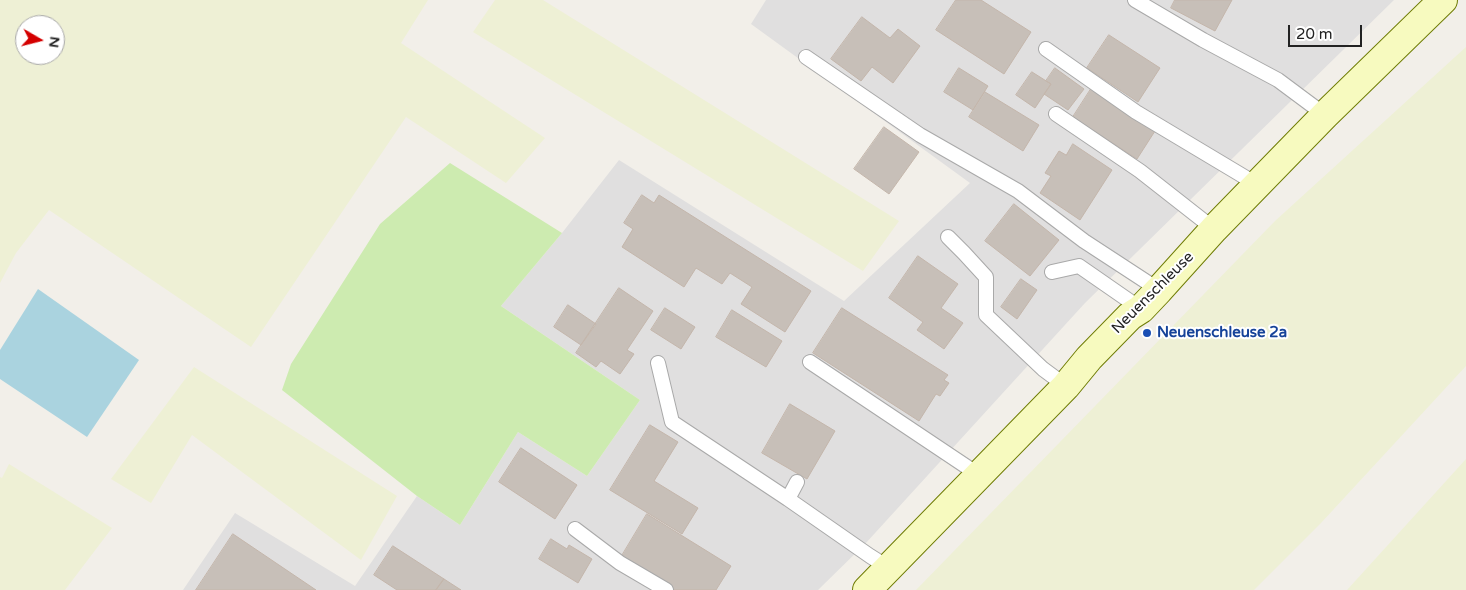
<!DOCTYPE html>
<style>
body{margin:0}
#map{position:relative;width:1466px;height:590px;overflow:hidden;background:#f2efe9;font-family:"Varela Round",sans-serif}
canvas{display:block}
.north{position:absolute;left:15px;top:15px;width:50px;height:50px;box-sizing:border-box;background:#fff;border:1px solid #a7a7a7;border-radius:50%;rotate:98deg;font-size:14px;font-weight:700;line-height:20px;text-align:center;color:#222}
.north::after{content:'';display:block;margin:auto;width:18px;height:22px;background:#d40000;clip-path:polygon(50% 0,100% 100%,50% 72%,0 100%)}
.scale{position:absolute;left:1288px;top:25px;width:74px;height:22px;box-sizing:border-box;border:2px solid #222;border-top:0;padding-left:6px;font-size:15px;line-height:18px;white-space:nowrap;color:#222;-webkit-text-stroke:4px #fff;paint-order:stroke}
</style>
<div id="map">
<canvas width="1466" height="590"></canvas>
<div class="north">N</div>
<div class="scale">20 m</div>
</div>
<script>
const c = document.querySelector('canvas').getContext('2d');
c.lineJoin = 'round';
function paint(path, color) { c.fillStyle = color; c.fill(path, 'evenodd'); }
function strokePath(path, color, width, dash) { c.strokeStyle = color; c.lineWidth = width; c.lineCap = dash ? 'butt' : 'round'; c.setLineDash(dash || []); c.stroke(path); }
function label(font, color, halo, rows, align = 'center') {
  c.font = font + ' "Varela Round",sans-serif'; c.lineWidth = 4; c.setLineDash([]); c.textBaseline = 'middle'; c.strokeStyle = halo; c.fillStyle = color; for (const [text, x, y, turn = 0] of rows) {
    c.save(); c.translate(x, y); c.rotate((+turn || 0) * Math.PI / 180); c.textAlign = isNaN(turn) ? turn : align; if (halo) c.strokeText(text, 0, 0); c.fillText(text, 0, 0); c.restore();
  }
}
paint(new Path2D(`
 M766,0H1394L1085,303L865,544L818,590H183L235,513L355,586L417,496L460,525L518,432L587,476L640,400L501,306L562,233L619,160L844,301L970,183L751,24Z`), '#e0dfdf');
paint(new Path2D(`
 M0,0H428L401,43L545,138L506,183L406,117L251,347L49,210L16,253L0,283ZM25,25H55V55H25Z
 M495,0H543L899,221L863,271L473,32Z
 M1466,47V366L1321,523L1254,590H916L1275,221Z
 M194,367L397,496L361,560L192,435L151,503L111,479Z
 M1466,459V590H1347Z
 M9,464L112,528L65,590H0V477L2,478Z`), '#eef0d5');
paint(new Path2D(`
 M450,163L562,233L501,306L640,400L587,476L518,432L460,525L417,496L282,390L291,364L380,224Z`), '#cdebb0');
paint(new Path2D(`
 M38,289L139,360L87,437L0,379V350Z`), '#aad3df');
const building = new Path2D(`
 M956,0H981L1031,32L1004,74L936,30Z
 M1175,0H1232L1215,31L1171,8Z
 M862,17L890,38L898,29L920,46L893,83L872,67L861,81L831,59Z
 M1109,35L1160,68L1138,102L1087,68Z
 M959,68L988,86L973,110L944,92Z
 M1055,68L1084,89L1068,110L1044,94L1051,84L1046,81Z
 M1032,72L1051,84L1035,108L1016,95Z
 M1091,89L1155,131L1137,159L1073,117Z
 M985,92L1039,125L1023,151L969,117Z
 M884,127L919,152L889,194L854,169Z
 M1073,144L1112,170L1080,220L1040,193L1051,176L1045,173L1059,151L1066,155Z
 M642,195L654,203L659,195L811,291L785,332L741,304L752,287L730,273L722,284L696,268L684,287L622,247L633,229L624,223Z
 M1014,204L1059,240L1030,276L985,241Z
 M918,256L958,284L941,308L963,323L944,349L917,330L923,322L889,298Z
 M1021,279L1037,290L1017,319L1001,307Z
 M619,288L653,311L627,350L634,354L620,374L601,361L596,367L576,353Z
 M568,305L596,324L581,345L554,327Z
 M665,308L695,327L681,349L651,330Z
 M842,308L948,375L944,380L949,383L940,396L936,394L919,421L813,353Z
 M732,310L782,341L766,367L716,337Z
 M790,404L835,431L807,479L762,453Z
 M650,425L678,442L654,481L698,508L682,534L610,490Z
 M521,448L577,485L555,519L499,482Z
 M647,514L731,566L716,590H670L620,559Z
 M233,534L316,590H196Z
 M551,539L567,549L569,545L592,559L578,583L539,559Z
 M393,546L444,579L436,590H397L374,575Z
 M444,579L461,590H436Z`);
paint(building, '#c7bfb8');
strokePath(building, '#c4b6ab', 1);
const lane = new Path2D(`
 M1135,0L1203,40L1278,80L1325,115
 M1046,49L1136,112L1258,185
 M806,57L920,135L1018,191L1084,241L1159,290
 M1056,114L1140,171L1214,229
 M948,237L964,253L986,277V315L1043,369L1066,386
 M1052,272L1079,266L1141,309
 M810,362L979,475
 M658,363L672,422L788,499
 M797,482L788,499L870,556L889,568
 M575,529L620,563L666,590`);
const secondary = new Path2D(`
 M867,590L1066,386L1089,358L1130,316L1141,309L1159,290L1214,229L1325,115L1443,0`);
strokePath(lane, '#a9a9a9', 16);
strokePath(secondary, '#707d05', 30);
strokePath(lane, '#fff', 14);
strokePath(secondary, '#f7fabf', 28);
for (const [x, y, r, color] of [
 [1147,333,5,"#1a4fb4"]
]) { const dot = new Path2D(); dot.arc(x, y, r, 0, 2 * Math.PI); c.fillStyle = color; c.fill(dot); strokePath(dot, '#fff', 2); }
label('15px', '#222', '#fff', [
 ["Neuenschleuse",1153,293,-45]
]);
label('bold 15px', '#164399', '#fff', [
 ["Neuenschleuse 2a",1157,333]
], 'left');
</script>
